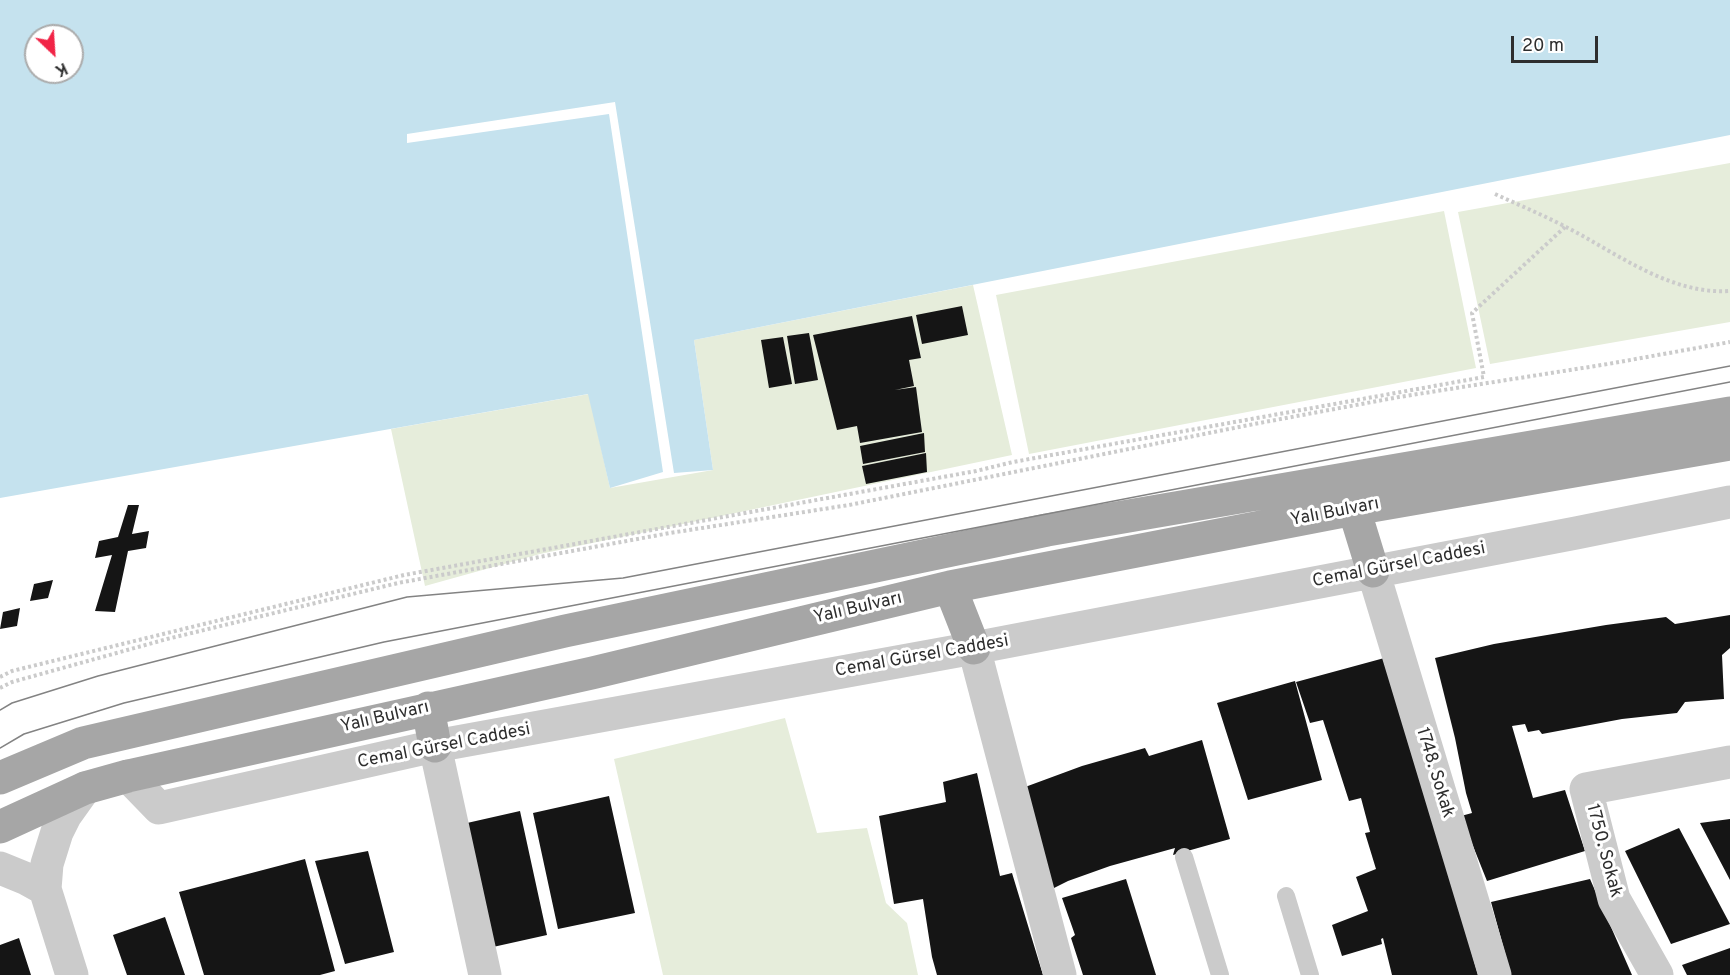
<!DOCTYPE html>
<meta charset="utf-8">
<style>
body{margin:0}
#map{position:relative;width:1730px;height:975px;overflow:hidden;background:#fff;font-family:Overpass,sans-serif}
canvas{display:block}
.north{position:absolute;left:24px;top:24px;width:60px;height:60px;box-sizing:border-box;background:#fff;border:2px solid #ababab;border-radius:50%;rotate:155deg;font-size:16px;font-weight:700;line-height:24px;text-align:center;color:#2e2e2e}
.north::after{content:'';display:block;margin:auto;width:21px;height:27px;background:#f12446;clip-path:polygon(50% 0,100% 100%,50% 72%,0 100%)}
.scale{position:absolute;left:1511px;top:36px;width:87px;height:27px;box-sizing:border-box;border:3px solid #2e2e2e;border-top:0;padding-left:8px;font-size:18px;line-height:21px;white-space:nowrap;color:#2e2e2e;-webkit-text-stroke:4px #fff;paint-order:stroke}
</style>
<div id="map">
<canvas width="1730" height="975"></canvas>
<div class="north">K</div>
<div class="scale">20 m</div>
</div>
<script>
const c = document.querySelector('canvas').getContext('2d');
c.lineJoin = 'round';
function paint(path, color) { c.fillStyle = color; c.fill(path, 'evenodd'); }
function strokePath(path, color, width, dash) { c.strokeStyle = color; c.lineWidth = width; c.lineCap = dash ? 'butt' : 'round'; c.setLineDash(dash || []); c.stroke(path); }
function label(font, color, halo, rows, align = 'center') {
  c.font = font + ' Overpass,sans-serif'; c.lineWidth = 6; c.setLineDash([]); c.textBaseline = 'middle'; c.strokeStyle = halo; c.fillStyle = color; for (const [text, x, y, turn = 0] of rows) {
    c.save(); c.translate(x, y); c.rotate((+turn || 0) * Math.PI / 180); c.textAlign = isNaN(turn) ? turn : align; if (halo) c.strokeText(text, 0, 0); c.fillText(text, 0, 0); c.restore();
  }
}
paint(new Path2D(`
 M1730,163V322L1490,364L1458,212Z
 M1444,211L1476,368L1029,454L996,295Z
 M973,285L1012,455L540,554L425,586L391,429L589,394L610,488L713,470L694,340Z
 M785,718L817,833L867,828L886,903L907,923L918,975H663L614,759Z`), '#e6eddb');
paint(new Path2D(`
 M0,0H1730V135L694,340L713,470L674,473L615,102L407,134V143L609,114L663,472L610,488L588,394L0,498ZM36,36H72V72H36Z`), '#c5e2ee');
paint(new Path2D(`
 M962,306L968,335L922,344L916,315Z
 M912,316L921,358L909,360L914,386L895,390L916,387L922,432L860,443L857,426L837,430L813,335Z
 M809,333L818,380L795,384L787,336Z
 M783,337L792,384L769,388L761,340Z
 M924,433L925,452L863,464L860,446Z
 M926,453L927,472L866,484L862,466Z
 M128,505H139L132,534L149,531L146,548L128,551L115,612L95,611L112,555L95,558L99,541L118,537Z
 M53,580L48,598L30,601L34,584Z
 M20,608L17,626L0,629L3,612Z
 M1730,615V648L1722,655L1724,699L1685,702L1677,713L1622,719L1542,734L1539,730L1528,732L1525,724L1512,726L1533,798L1565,790L1585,851L1487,881L1461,816L1472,813L1466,793L1455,738L1435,658L1494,644L1606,625L1666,617L1675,624Z
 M1388,657L1478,975H1392L1383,938L1381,939L1382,944L1342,956L1332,925L1368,911L1356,877L1376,869L1365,833L1370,832L1361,798L1349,801L1323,720L1310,723L1296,682Z
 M1295,681L1322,780L1248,800L1217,703Z
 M1202,740L1230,839L1173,855L1175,848L1110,866L1068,881L1044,893L1017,790L1082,766L1145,748L1149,756Z
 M977,773L1000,876L1012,873L1043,975H937L932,957L923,899L894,904L879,816L946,802L943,782Z
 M609,796L635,913L558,929L533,813Z
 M520,811L547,935L493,947L467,823Z
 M1730,819V880L1700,823Z
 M1679,828L1730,924L1671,944L1625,851Z
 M368,851L394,952L345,964L315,861Z
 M305,859L335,971L320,975H204L179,892Z
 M1126,879L1156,975H1083L1071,938L1075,935L1062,898Z
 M1590,879L1632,975H1511L1491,902Z
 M165,917L185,975H127L113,935Z
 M19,938L31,975H0V945Z
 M1730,948V975H1687L1682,965Z`), '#151515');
strokePath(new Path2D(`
 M1495,194C1519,205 1543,215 1566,227C1617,253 1670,295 1730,291
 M0,677L12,671L404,575L976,471L1013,462L1484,377L1472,313L1565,227
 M0,688L12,682L167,639L398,583L670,533L849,505L1254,424L1399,397L1608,364L1730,342`), '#cbcbcb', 4, [3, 3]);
strokePath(new Path2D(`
 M1184,857L1220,975
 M1286,896L1310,975`), '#cbcbcb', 18);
strokePath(new Path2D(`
 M1373,571L1495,975
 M974,648L1060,975
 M435,746L485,975
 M128,776L159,808L435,746L974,648L1576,533L1730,502
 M0,868L27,879L45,889
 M72,975L45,889L47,864L57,832L65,816L85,788
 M1657,975L1614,899L1586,789L1730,762`), '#cbcbcb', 33);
strokePath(new Path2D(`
 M1354,509L1373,571
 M950,587L974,648
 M428,708L435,746
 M0,778L83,743L565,631L1047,530L1730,413
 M0,827L85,788L128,776L592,673L950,587L1354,509L1730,444`), '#a6a6a6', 33);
strokePath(new Path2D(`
 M0,710L12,703L98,676L407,597L623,578L1730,366
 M0,748L24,734L124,703L384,642L1730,382`), '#838383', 1.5);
label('18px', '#2e2e2e', '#fff', [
 ["Yalı Bulvarı",1335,513,-11],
 ["Cemal Gürsel Caddesi",1399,566,-11],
 ["Yalı Bulvarı",858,609,-13],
 ["Cemal Gürsel Caddesi",922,657,-10],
 ["Yalı Bulvarı",385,718,-13],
 ["Cemal Gürsel Caddesi",444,747,-11],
 ["1748. Sokak",1434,773,73],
 ["1750. Sokak",1603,851,75]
]);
</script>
